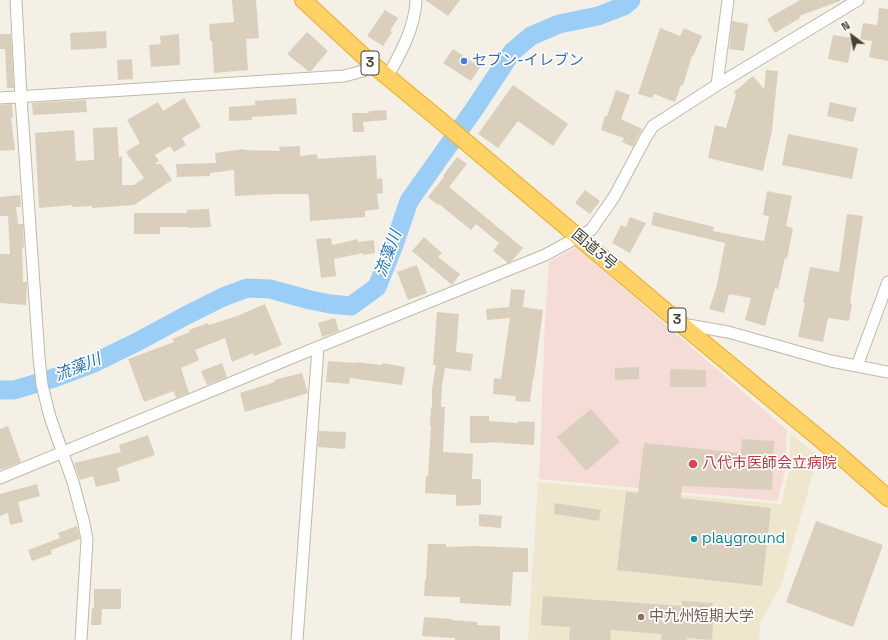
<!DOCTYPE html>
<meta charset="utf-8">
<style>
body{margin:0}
#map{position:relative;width:888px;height:640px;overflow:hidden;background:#f4f0e5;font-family:"Space Grotesk",sans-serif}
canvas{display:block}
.north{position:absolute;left:832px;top:16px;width:40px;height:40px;-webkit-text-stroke:3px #fff;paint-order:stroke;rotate:328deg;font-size:11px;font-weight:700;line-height:16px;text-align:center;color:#474034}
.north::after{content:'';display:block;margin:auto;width:14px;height:18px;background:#474034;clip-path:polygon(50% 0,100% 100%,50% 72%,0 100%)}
</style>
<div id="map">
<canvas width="888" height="640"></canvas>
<div class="north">N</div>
</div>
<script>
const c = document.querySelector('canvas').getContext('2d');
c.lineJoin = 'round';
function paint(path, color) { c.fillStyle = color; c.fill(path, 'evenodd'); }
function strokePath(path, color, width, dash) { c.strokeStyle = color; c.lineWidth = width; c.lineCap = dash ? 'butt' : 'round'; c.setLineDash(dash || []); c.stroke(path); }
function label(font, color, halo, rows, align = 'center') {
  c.font = font + ' "Space Grotesk","Noto Sans JP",sans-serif'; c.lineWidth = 3.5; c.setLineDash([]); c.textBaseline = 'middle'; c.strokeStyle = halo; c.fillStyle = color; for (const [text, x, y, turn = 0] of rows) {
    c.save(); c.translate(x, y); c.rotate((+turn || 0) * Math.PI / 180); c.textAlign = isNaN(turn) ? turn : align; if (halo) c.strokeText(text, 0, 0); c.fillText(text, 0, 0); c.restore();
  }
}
paint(new Path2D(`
 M790,433L818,456L782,583L760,624L759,640H528L538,482L781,504L789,472Z`), '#efe7cd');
paint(new Path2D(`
 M576,247L787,430L786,467L780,490L778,501L539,479L545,321L549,262Z`), '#f6dcd7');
strokePath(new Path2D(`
 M0,390H14L51,379L94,363L137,342L185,316L223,297L247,288L270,289L310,300L330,304L351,306L377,287L394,245L409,201L475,108L512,52L531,36L559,24L598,16L624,6L631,0`), '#9bcef7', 19);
paint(new Path2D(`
 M232,0H256L259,38L246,39L248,70L214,73L212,41H210L209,24L234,22Z
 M425,0H460L448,16Z
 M800,0H840V1L799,16L800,18L775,33L767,19Z
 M879,8L888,9V61L869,57L872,41L860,39L863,23L877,25Z
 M385,10L398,18L390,31L392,32L383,46L367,36Z
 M732,21L748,24L744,51L729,49Z
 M660,28L680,36L684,28L702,36L693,56H692L683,85H681L675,102L654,94L652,98L638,94Z
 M106,31L107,48L71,50L70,33Z
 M307,32L328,51L311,71H308L287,54Z
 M0,34H11L14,88H7L5,49H0Z
 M179,34L180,65L151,67L149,45L161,44L160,36Z
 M833,35L853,38L848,63L828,59Z
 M453,49L480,67L471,81L443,63Z
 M132,59L133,79L118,80L117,60Z
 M766,70L778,71L772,131L763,171L708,158L715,125L726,128L736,95L734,92L753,76L764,89Z
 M513,85L568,124L553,146L518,121L498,148L478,134Z
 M616,90L630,95L621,119L642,129L633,147L622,142L624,138L601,130L605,116H607Z
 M184,98L201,127L182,138L186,145L174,152L170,146L155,155L159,161L155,164H161L172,180L134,205L92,208V206L72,207V205L39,208L35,133L74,130L76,161L94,160L93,128L117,127L119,158L122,156V185H134L144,178L126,152L140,143L127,120L158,102L163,111Z
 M296,98L297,114L252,117V120L229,121V107L255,105V101Z
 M86,100L87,112L33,115L32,103Z
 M830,102L857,108L853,122L827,116Z
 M12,104L13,118H11L15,150L0,151V105Z
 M386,110L387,120L363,122L364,132H353L352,113H369V111Z
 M788,134L858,148L852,179L782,165Z
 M300,146V156L317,154L318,159L376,155L377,179L382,178L383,193L377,194L379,209L365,211V217L310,221L309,198L308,194H276L235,196L234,170L210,173V176L177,177L176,164L216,163L215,153L244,149V150L280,151L279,147Z
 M457,157L467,164L449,187L523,248L512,261L508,263L493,251L499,243L476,224L471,230L439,204L438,205L428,197L444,177L443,176Z
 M585,190L600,201L590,214L575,203Z
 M767,191L792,196L786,226L793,228L787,259L785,258L778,289L775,288L765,326L745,320L751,298L729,294L724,313L709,309L716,289L725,243L651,225L654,212L714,227L713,231L764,241L769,216L763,215Z
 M20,195L21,207H16L18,224H23L24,248H22L23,282H27L26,305L0,303V254H10L8,216H0V197Z
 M209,209L211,227L188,228V227H160V234H134V213H187V210Z
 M847,214L863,216L850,303L852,304L849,321L828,318L823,342L798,337L805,303H803L810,267L839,272Z
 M630,217L646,223L630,253L612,243L621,225L626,227Z
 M424,237L442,253L438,257L460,274L452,285L412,251Z
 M331,238L332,245L358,239V242L374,240L375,253L363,255V253L334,259L336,276L321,278L316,239Z
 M417,265L427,293L408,300L397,272Z
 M511,289L525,290L523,307L543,310L534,378H533L530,402L515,401L516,396L493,394L494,378L501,379L510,318L487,320L486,309L509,307Z
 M265,304L282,345L254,356L253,353L232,362L225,338L195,350L199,360L181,368L189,393L176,398L174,391L144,402L128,359L174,342L172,339L190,332L189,330L208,323L209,325L237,316Z
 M437,312L459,314L456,352L473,354L471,371L445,368L442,385L441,407H445L443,452L473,454L472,479H481V505L456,506V495L425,493L426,476H428L431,426H430L431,407H432V389L436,365H433Z
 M335,318L339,331L322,337L318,323Z
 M328,361L355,363V362L382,365V363L405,367L402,385L350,378L349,384L326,382Z
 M222,363L227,377L207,385L201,371Z
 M639,367V379L615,380V368Z
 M670,369L706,370V387H670Z
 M302,373L308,393L245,412L240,393L275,382L274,380Z
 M591,409L620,442L586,471L557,437Z
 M470,416H489V421L518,423V421L535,422L534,445L489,442V443H470Z
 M8,426L21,462L0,470V429Z
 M319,431L346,432L345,449L318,447Z
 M148,435L155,455L117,468L120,481L96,487L93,476L80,480L74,463L121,452L119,445Z
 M742,439L774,441L772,490L682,486L681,498L771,508L762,586L617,570L626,492L638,493L644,443L741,453Z
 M37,484L40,496L18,502L23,522L10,525L8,513L0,516V494Z
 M555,503L601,510L599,521L554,514Z
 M479,514L502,516L501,528L479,526Z
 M816,521L883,545L853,627L786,602Z
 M77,526L80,539L51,550L52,554L32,561L28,550L60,538L58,533Z
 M428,544H446V547L475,546L528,548V572H513L511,606L460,603V597L424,596L425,580H426Z
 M94,589H121V609H102L101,625H91L92,608H94Z
 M543,596L682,606V601L713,603L712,609H714L712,640L687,638V640H661L662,634L611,630L610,640H569L570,627L541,625Z
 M424,617L451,619V620L477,622V625L500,626V640H455V638L422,636Z`), '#dacfbc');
const minor = new Path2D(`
 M16,0L21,97L39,357L42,385L50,417L73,482L84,523L87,540L81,640
 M387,77C401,53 415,27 416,0
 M717,85L728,0
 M0,98L344,76L363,71L372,64
 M682,324L728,332L831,361L888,372
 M857,366L888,282
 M0,478L318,347L545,255L591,230L614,197L646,137L653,126L717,85L858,0
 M297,640L318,347`);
const highway = new Path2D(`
 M303,0L372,64L441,121L681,324L838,454L888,498`);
strokePath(minor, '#c0b9a7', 13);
strokePath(highway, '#ecab27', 18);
strokePath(minor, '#fff', 11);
strokePath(highway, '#ffd265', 16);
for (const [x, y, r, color] of [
 [464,61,4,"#3f7fe0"],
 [693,464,5,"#e0444e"],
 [694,539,4,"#0f9aa8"],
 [641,617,4,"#8d6e63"]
]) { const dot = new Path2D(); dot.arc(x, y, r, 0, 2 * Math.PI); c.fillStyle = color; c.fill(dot); strokePath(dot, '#fff', 1.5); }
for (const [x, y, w] of [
 [370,63,18],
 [677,320,18]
]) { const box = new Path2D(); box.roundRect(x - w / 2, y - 12, w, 24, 3); c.fillStyle = '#fff'; c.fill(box); strokePath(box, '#474034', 1); }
label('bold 14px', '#474034', null, [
 ["3",370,63],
 ["3",677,320]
]);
label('15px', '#366cbe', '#fff', [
 ["セブン-イレブン",472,61]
], 'left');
label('15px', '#474034', '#fff', [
 ["国道3号",594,250,40]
]);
label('15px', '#be3a42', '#fff', [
 ["八代市医師会立病院",702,464]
], 'left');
label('15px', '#0d838f', '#fff', [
 ["playground",702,539]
], 'left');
label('15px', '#785e54', '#fff', [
 ["中九州短期大学",649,617]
], 'left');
label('italic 16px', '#2376bd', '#fff', [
 ["流藻川",389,254,-70],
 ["流藻川",78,368,-22]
]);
</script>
